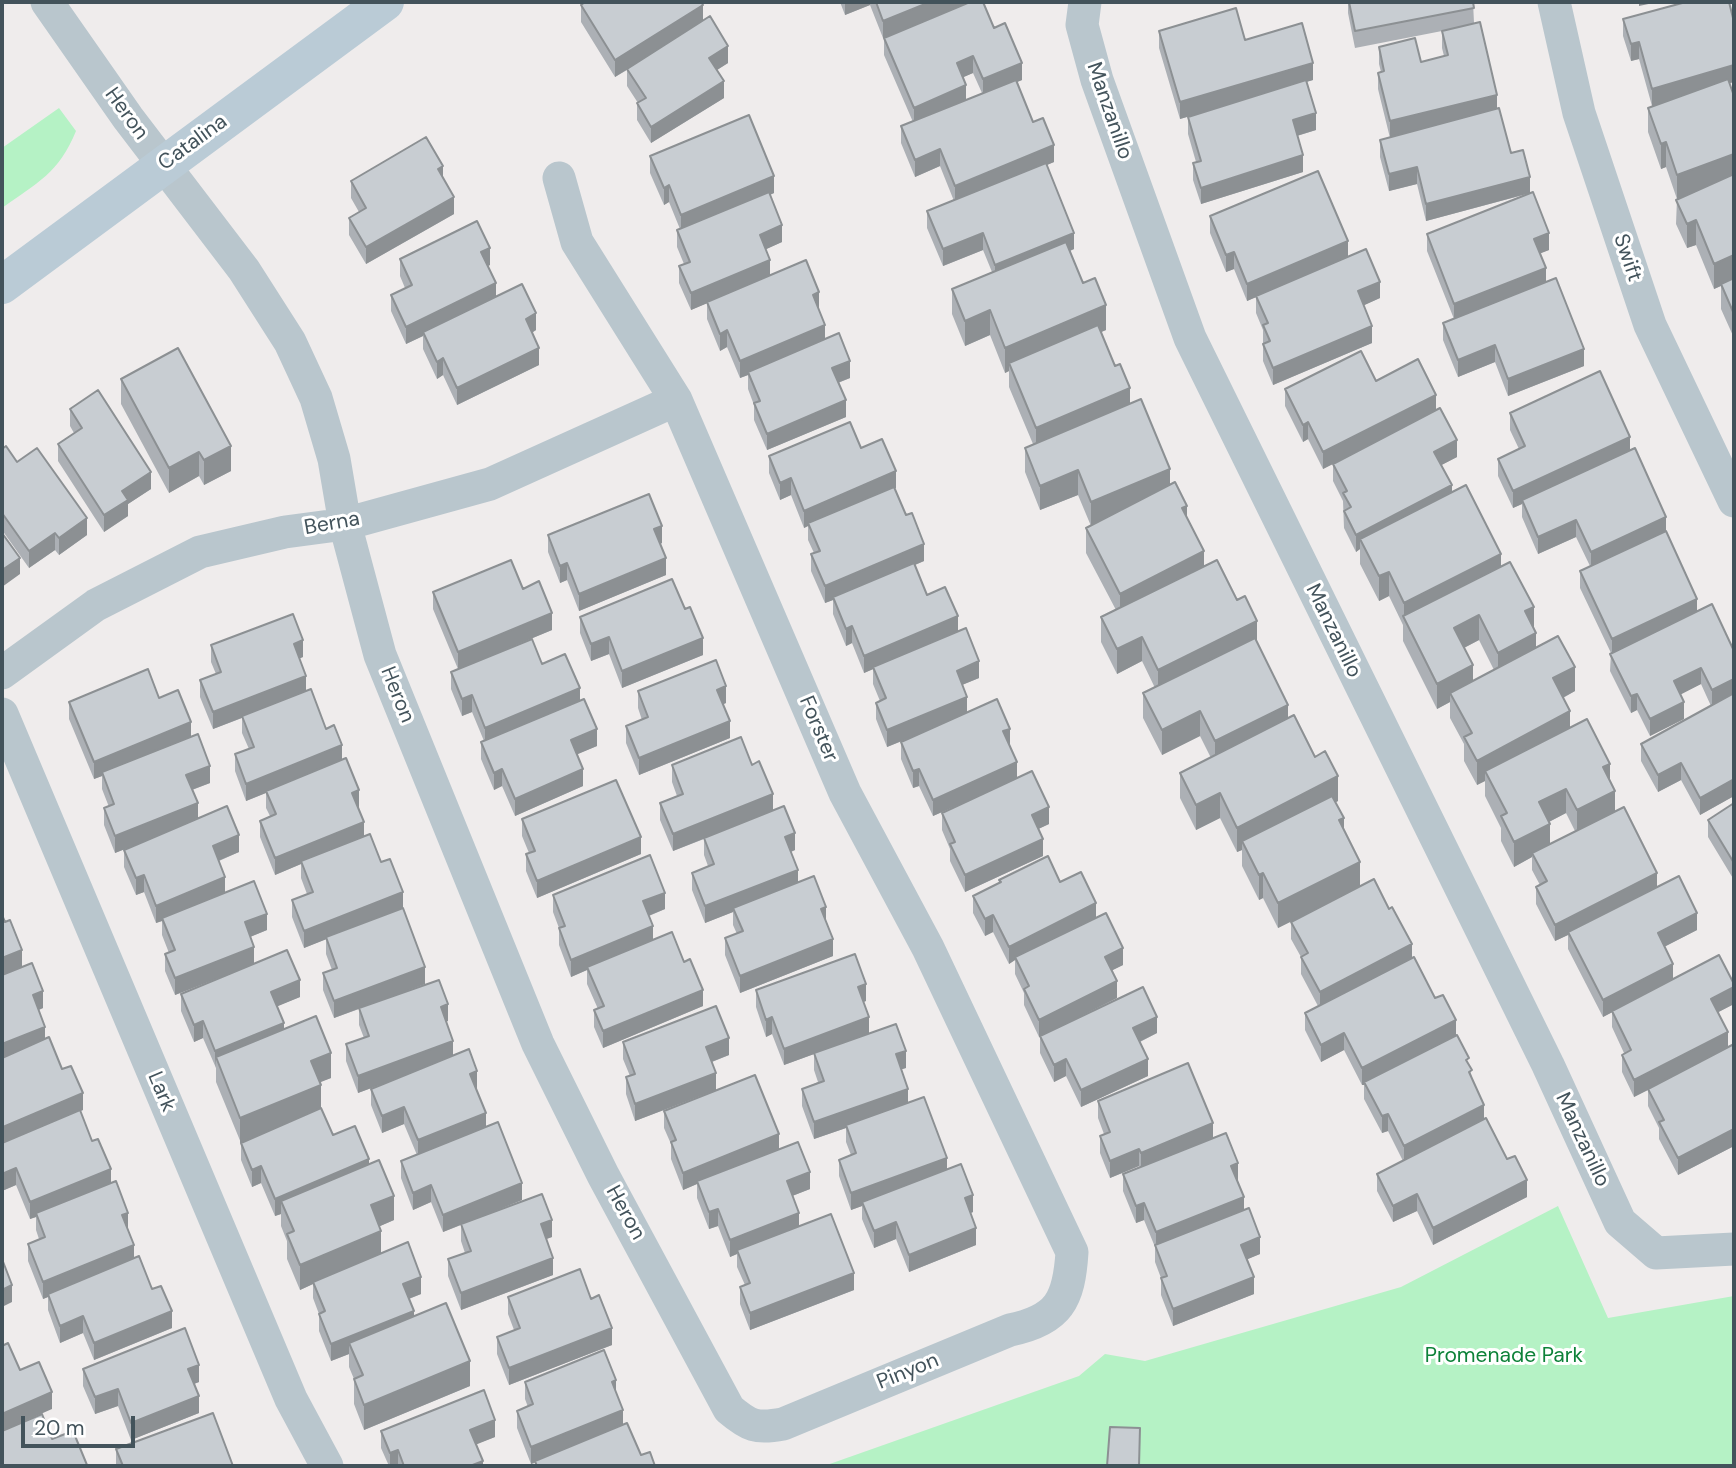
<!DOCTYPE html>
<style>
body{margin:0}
#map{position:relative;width:1736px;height:1468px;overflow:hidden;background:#efecec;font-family:"DM Sans",sans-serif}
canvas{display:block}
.frame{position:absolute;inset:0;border:4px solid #43535b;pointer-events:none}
.scale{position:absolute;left:21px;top:1416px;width:114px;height:32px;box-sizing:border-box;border:4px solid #43535b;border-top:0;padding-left:9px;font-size:21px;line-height:24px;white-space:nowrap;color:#43535b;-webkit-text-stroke:5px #fff;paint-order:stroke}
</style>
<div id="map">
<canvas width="1736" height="1468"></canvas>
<div class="frame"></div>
<div class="scale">20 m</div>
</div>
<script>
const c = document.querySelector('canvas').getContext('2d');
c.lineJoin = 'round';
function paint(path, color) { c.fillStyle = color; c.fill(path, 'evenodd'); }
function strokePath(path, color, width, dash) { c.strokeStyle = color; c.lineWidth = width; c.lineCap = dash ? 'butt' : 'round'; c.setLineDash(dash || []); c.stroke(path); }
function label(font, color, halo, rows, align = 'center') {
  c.font = font + ' "DM Sans",sans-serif'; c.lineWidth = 6; c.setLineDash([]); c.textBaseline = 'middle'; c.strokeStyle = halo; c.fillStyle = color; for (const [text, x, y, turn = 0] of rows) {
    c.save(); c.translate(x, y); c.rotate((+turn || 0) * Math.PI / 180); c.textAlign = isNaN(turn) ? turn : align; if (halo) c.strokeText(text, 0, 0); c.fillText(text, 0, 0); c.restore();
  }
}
paint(new Path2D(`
 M59,108L76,131C59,173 37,183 2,208V148Z
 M1558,1206L1608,1318L1734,1296V1466H824L1079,1376L1105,1354L1145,1361L1401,1287Z`), '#b5f2c5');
strokePath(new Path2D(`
 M47,2L128,118L244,270L290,342L316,398L334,459L345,524L380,655L538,1044L603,1175L729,1409C749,1426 756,1429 783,1424L1010,1330C1059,1320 1069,1300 1072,1252L928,948L845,793L676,400L577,242L559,178
 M1085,2L1082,25L1097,80L1190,338L1548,1065L1620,1222L1656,1253L1734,1249
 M1554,2L1579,113L1650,325L1734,501
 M2,673L96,605L200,552L285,532L345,524L490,484L676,400
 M2,714L291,1399L327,1466`), '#b9c6cd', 33);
strokePath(new Path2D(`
 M2,285L385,2`), '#bacbd6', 38);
paint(new Path2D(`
 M840,2H983L994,28L1022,80L1017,82L1033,122L1054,162L1047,165L1074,249L1070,251L1083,283L1106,330L1101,332L1130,403L1187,518L1204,567L1257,642L1288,718L1338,801L1336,802L1360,886L1412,958L1456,1035L1469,1065L1472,1078L1484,1118L1527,1197L1433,1245L1417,1211L1393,1222L1377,1191V1174L1403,1161L1388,1131L1382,1133L1364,1099V1085H1362L1344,1050L1321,1062L1305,1030V1013L1318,1006L1301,974V957L1291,939V922L1316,909L1278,928L1263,898L1259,900L1242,866V850L1237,852L1220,818L1196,830L1180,798V773L1211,758L1200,736L1162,755L1143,718V693L1155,688L1142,661L1117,674L1101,642V617L1116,610L1086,553V528L1091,526L1078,495L1040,510L1025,472V448L1033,444L1009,387V371L1005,373L990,335L965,346L952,314V289L992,272L983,250L943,266L927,228V211L954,201L940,166L915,177L901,143V126L913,122L884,55V38L932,18L883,38L870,5L845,15ZM973,73L982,93L966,100L963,77Z
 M1348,2H1473L1474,23L1497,109L1511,153L1530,193L1549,250L1540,253L1546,283L1584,366L1508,396L1495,362L1458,377L1443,340V323L1454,319L1427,251V234L1527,194L1426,221L1417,184L1389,191L1380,157V140L1390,138L1378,89V73L1381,72L1379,64V47L1421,62L1444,56L1442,48V31L1355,48L1348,13Z
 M581,5L703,20L728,63L717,70L724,98L651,143L637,120V103H638L627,86V70L615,77L581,22Z
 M1623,19L1730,83L1734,96V338L1721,309V286L1714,289L1696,245L1687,248L1676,224L1677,199L1666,167L1661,169L1648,132V108L1663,102L1652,106L1639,59L1631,61L1623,36Z
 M1159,31L1245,40L1313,80L1306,82L1316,130L1297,136L1303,172L1201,204L1193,180V163L1196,162L1188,134V117L1207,111L1180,119L1159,48Z
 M650,156L774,193L770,195L782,242L766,249L770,275L819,309H818L825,339L850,378L838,383L846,417L767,450L754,420V405L748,389V375L740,378L727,347L720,351L707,319V303L691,310L679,283V266L684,264L677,247V230L680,229L669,202L664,205L650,173Z
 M443,178L454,214L366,264L349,235V218L359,212L351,198V181Z
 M1210,216L1348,256L1380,298L1364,305L1372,343L1273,385L1263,361V330L1256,313V297L1247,301L1234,269L1226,272L1210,233Z
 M400,259L490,265L488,266L496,296L536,330L532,333L539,365L457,405L443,375L437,379L423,349V336L406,344L391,311V295L405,288L400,276Z
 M121,379L231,471L204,485L199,476L169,493L121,404Z
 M1376,381L1436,410L1457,457L1441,465L1452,492L1501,566L1534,628L1536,647L1575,691L1563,698L1570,728L1610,780L1615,811L1657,887L1697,930L1664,947L1673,979L1734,984V1004L1718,1012L1728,1047L1734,1044V1146L1678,1175L1659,1139V1128L1648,1106V1090L1634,1097L1622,1072V1055L1624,1053L1612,1027V1012L1603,1017L1568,949V935L1555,941L1536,904V887L1540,885L1532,870V857L1514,867L1501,841V828L1485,796V781L1477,785L1464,761V744L1450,718V702L1437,709L1403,641V625L1389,596L1379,601L1360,564V549L1356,552L1344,528L1343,501L1333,481V464L1370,445L1323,469L1308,439L1303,442L1285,406V389ZM1479,640L1494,670L1473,681L1464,648ZM1566,813L1575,831L1550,844L1549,822Z
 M70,409L151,489L128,504V516L104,532L58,461V444L74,433L70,426Z
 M1510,413L1630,451L1666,533L1697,611L1734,651V796L1700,815L1681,780L1658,792L1641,761V744L1711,706L1701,684L1680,694L1684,719L1650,736L1637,710L1631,713L1610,671L1611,653L1580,588V571L1590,566L1576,537L1538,554L1522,517V504L1513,508L1498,476V459L1519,449L1510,430Z
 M861,448L896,488H895L924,561L915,565L927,595L958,631L979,678L962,685L967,712L1010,745L1017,778L1049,824L1038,829L1043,856L965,892L950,861V849L942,830V813L976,797L933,816L919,786L913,788L901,759V742L917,735L887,747L876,719V703L880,701L873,684V669L864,673L852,643L846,646L833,614V600L825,603L811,571V554L814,553L808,540V526L804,528L791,495L780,500L769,473V456Z
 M2,449L17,462L87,535L59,555L55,550L29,568L2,530Z
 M548,535L662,543L660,544L666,575L579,611L567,580L560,583L548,552Z
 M523,589L552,630L458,669L433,609V592Z
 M580,617L703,655L622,688L609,654L591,661L580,633Z
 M211,645L303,657L299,658L306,691L342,760L359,807H358L364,836L381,862L403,908L425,984L372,1004L448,1021H446L453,1055L477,1088H476L486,1126L522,1200L481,1217L552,1237L546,1239L553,1275L461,1310L448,1276V1259L465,1253L461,1241V1225L443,1232L431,1202L413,1210L401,1178V1161L417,1155L404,1124L382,1133L371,1105V1089L389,1081L358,1093L346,1061V1044L364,1038L359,1025V1009L334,1018L323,990V973L332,970L326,954V939L304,948L292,917V900L307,894L301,878V864L275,875L260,837V821L270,816L266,808V793L246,801L235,771V754L249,749L242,733V718L213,729L200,697V680L216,674L211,662Z
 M542,664L580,701L597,746L577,754L583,786L515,816L502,786L494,790L481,759V742L484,741L472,712L462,716L451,689V672Z
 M638,691L726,703L723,704L730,738L639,775L626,743V726L642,720L638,708Z
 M159,698L191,737L210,783L192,790L198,819L239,852L219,861L225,893L267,930L250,937L254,964L175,995L165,971V954L169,953L162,935V921L156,923L144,892L136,895L124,867V850L157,836L115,853L104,825V808L109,807L102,789V776L94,779L69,719V702Z
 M672,765H752L773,811L795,850L791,852L798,882L826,924L833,956L740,993L725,955V938L737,934L733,925V912L705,923L692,890V873L708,866L704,855V839L673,851L660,820V803L677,796L672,782Z
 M1734,803V880L1708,837V820Z
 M522,819L641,854L537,898L526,871V854L529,853L522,836Z
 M999,880L1060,882L1096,918L1123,965L1112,970L1117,998L1039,1037L1024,1005V993L1015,974V960L1009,964L993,932L985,936L973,913V896L999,883Z
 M553,895L665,909L649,916L653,940L703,1006L603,1048L594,1027V1010L598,1009L587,984V970L571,977L559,945V928L553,912Z
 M2,915L22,967L2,975L43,1008L39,1010L45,1039L62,1069L83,1110L80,1111L92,1141L111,1184L128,1229L134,1258L152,1289L172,1328L94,1360L83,1333L60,1343L48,1310V1297L43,1299L28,1261V1244L39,1239L36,1230V1217L30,1219L16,1185L2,1191V1143L3,1142L2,1140Z
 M756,990L866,1001L863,1002L869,1034L906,1068L901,1069L908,1102L947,1169L973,1212L971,1213L976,1245L909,1272L896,1239L874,1248L862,1219V1206L851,1210L839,1176V1160L851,1155L846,1142V1128L814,1139L802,1106V1089L818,1082L814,1070V1054L784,1065L772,1034L766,1037L756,1007Z
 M181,994L300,997L277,1006L284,1029L331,1078L319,1082L321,1109L333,1135L369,1164L394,1220L380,1226L381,1253L421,1294L409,1299L414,1316L470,1386L364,1430L354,1404V1379L349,1367V1354L331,1361L319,1331V1314L313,1298V1284L300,1290L287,1259V1241L281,1226V1214L275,1216L261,1183L252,1187L241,1160V1143L216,1082V1068L203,1038L194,1042L181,1011Z
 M1157,1033L1140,1042L1148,1076L1081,1107L1066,1076L1054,1082L1040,1053V1036Z
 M623,1042L729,1055L712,1062L716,1090L635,1121L626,1094V1077L630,1076L623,1059Z
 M1098,1101L1213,1138L1238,1180H1237L1244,1210L1260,1254L1247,1259L1254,1294L1173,1326L1161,1295V1278L1155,1262V1247L1144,1220L1136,1223L1123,1191V1174L1140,1167L1139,1166L1110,1178L1100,1153V1136L1104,1134L1098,1118Z
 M664,1111L779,1149L810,1189L792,1196L799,1226L854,1290L750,1330L740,1304V1287L745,1285L737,1267V1254L730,1257L718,1226L709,1229L697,1198V1184L683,1190L671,1159V1144L664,1128Z
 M508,1297L591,1299L612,1345L509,1385L497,1354V1337L514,1330L508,1314Z
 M83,1369L199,1382L194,1384L199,1413L131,1440L118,1406L95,1414L83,1386Z
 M525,1382L616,1393L623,1425L641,1455L655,1466H535V1463L531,1464L517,1428V1411L528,1407L525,1399Z
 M381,1431L495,1437L476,1444L483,1466H389L381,1448Z
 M116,1449L233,1466H116Z`), '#acb0b5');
paint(new Path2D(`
 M845,2H870V5L845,15Z
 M930,2H971L883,38V21Z
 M1639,2H1658L1639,6Z
 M703,5V22L615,77V60Z
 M1639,42V59L1631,61V44Z
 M728,46V63L709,75V58Z
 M973,56V73L957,80V63Z
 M1022,63V80L983,96V79Z
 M1313,63V80L1180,119V102Z
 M1734,65V82L1652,106V89Z
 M724,81V98L651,143V127Z
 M966,85V102L914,125V108Z
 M1497,95V112L1390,138V121Z
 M1316,113V130L1293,137V120Z
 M1666,142V167L1661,169V144Z
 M1054,145V162L955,203V186Z
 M940,149V166L915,177V160Z
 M1734,154V179L1677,199V175Z
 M1303,155V172L1201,204V188Z
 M443,166V183L438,169Z
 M1417,167V184L1389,191V174Z
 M774,176V193L681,232V215Z
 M1530,177V193L1426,221V204Z
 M669,185V202L664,205V188Z
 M454,197V214L366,264V247Z
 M1696,220V245L1687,248V224Z
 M782,225V242L760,252V235Z
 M983,233V250L943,266V249Z
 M1074,233V249L995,282V265Z
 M1549,233V250L1534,256V239Z
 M1348,241V258L1247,301V284Z
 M490,248V265L481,269V252Z
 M1234,252V269L1226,272V255Z
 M1734,255V280L1714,289V264Z
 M770,260V277L691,310V293Z
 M1546,268V285L1454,321V304Z
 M1380,282V298L1358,308V291Z
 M496,283V300L423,332V336L406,344V327Z
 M819,292V309L813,312V295Z
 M1106,305V330L1012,370L1009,363V371L1005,373V348Z
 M990,310V335L965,346V321Z
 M536,313V330L526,336V319Z
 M825,325V342L748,372V375L740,378V361Z
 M1372,326V343L1273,385V368Z
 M727,330V347L720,351V334Z
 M1495,345V362L1458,377V360Z
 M539,348V365L457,405V388Z
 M1584,349V366L1508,396V379Z
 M443,358V375L437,379V362Z
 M850,361V378L832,385V368Z
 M1130,388V413L1036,453V428Z
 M1436,395V412L1323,469V452Z
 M846,400V417L767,450V434Z
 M1308,422V439L1303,442V425Z
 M1630,437V454L1522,500V504L1513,508V491Z
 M1457,440V457L1434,469V452Z
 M231,446V471L204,485V460Z
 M199,452V476L169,493V468Z
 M1170,469V494L1091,527V502Z
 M1078,470V495L1040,510V486Z
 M896,471V488L809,525L808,523V526L804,528V511Z
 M151,472V489L128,504V516L104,532V515L122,491Z
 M791,478V495L780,500V483Z
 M1452,485V502L1360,539V549L1356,552V535Z
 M1187,506V530L1182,508Z
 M1666,517V534L1591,569V552Z
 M87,518V535L59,555V538Z
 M1576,520V537L1538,554V537Z
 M662,526V543L654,546V529Z
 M55,533V550L29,568V551Z
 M924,544V561L834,599L833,597V600L825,603V586Z
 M1204,551V575L1120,619V594Z
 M1501,554V578L1404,619V603Z
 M20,558V574L2,587V570Z
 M666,558V575L579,611V594Z
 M567,563V580L560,583V566Z
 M1389,572V596L1379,601V576Z
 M1697,599V616L1612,655V639Z
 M1534,607V631L1525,611Z
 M552,613V630L458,669V652Z
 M1479,615V640L1454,653V628Z
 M958,616V633L864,673V656Z
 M1257,621V646L1158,695V670Z
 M852,626V643L846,646V629Z
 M1536,633V658L1498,677V653Z
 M609,637V654L591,661V644Z
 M1142,637V661L1117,674V649Z
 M703,638V655L622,688V671Z
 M303,640V657L294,661V644Z
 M979,661V678L957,687V671Z
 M1473,665V690L1450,693V702L1437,709V684Z
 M1575,667V691L1553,703V678Z
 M1701,668V684L1674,698V681Z
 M306,676V693L213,729V712Z
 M1734,679V696L1712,707V690Z
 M726,686V703L717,707V690Z
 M580,688V705L485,744V728Z
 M1637,694V710L1631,713V696Z
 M472,695V712L462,716V699Z
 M967,697V714L887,747V730Z
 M1684,702V719L1650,736V719Z
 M1288,705V730L1215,766V741Z
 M1200,711V736L1162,755V730Z
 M1570,711V736L1485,771V781L1477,785V761Z
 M730,721V738L639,775V758Z
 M191,722V739L102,772V776L94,779V762Z
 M597,729V746L571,757V740Z
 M1010,729V745L1003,748V731Z
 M342,745V762L246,801V784Z
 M1017,762V779L933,816V800Z
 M1681,763V780L1658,792V775Z
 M1610,764V789L1603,767Z
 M210,766V783L186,792V775Z
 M502,769V786L494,790V773Z
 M583,769V786L515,816V799Z
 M919,769V786L913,788V771Z
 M1338,776V801L1246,848L1242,841V850L1237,852V828Z
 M1734,779V796L1700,815V798Z
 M1566,789V813L1539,827V802Z
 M359,790V807L352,809V793Z
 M1615,791V815L1577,835V810Z
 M1220,793V818L1196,830V805Z
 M773,794V811L673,851V834Z
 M198,803V820L115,853V836Z
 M1049,807V824L1032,832V815Z
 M1344,818V843L1339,820Z
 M364,822V839L301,861V864L275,875V858Z
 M1550,824V849L1532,853V857L1514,867V842Z
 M795,833V850L785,854V837Z
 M239,835V852L213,863V846Z
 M641,837V854L537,898V881Z
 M1043,839V856L965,892V875Z
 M1360,862V887L1278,928V903Z
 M798,870V886L733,908V912L705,923V906Z
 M1263,873V898L1259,900V875Z
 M1657,873V890L1568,932V935L1555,941V925Z
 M144,875V892L136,895V878Z
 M225,877V894L162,918V921L156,923V906Z
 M403,892V909L304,948V931Z
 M665,893V909L643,918V901Z
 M1096,903V920L1015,957V960L1009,964V947Z
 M826,907V924L821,909Z
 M1697,913V930L1658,950V933Z
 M267,914V930L245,939V922Z
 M993,915V932L985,936V919Z
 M653,926V943L587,967V970L571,977V960Z
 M833,939V956L740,993V976Z
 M1412,944V961L1320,1009V992Z
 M254,947V964L175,995V978Z
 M1123,948V965L1105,974V957Z
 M22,950V967L2,975V958Z
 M1673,964V981L1603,1017V1000Z
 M425,967V984L334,1018V1001Z
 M300,980V997L271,1009V992Z
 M1117,981V998L1039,1037V1020Z
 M866,984V1001L858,1004V987Z
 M1734,987V1004L1711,1016V999Z
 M703,990V1006L603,1048V1031Z
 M43,991V1008L33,1012V995Z
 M448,1004V1021L441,1024V1007Z
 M772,1017V1034L766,1037V1020Z
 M869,1017V1034L784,1065V1049Z
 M1157,1017V1033L1133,1045V1028Z
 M1456,1020V1037L1364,1082V1085H1362V1068Z
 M203,1021V1038L194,1042V1025Z
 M284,1023V1040L216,1057L215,1068V1051Z
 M45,1027V1044L2,1061V1044Z
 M1728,1032V1049L1634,1097V1080Z
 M1344,1033V1050L1321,1062V1045Z
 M729,1038V1055L706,1064V1047Z
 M453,1041V1058L358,1093V1076Z
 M906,1051V1068L896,1071V1054Z
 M331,1053V1078L311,1086V1061Z
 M1066,1059V1076L1054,1082V1065Z
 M1148,1059V1076L1081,1107V1090Z
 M477,1071V1088L470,1091V1074Z
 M716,1073V1090L635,1121V1104Z
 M321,1085V1110L240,1143V1118Z
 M908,1089V1106L846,1125V1128L814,1139V1122Z
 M83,1093V1110L3,1144V1127Z
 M1484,1105V1121L1404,1163V1146Z
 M404,1107V1124L382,1133V1116Z
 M486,1113V1130L418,1157V1140Z
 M1388,1114V1131L1382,1133V1116Z
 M1213,1123V1140L1141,1170V1153Z
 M1734,1129V1146L1678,1175V1158Z
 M779,1134V1151L697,1181V1184L683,1190V1173Z
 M1139,1149V1166L1110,1178V1161Z
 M947,1158V1174L862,1202V1206L851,1210V1193Z
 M369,1159V1176L281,1201V1214L275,1216V1199Z
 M1238,1163V1180L1231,1182V1166Z
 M261,1166V1183L252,1187V1170Z
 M16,1168V1185L2,1191V1174Z
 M111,1169V1186L36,1213V1217L30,1219V1202Z
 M810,1172V1189L787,1198V1181Z
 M1527,1180V1197L1433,1245V1228Z
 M522,1183V1200L443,1232V1215Z
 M431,1185V1202L413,1210V1193Z
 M1417,1194V1211L1393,1222V1206Z
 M973,1195V1212L965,1215V1198Z
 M394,1196V1220L371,1230V1205Z
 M1244,1197V1214L1156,1249V1232Z
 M1144,1203V1220L1136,1223V1206Z
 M718,1209V1226L709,1229V1212Z
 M128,1213V1229L122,1215Z
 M799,1213V1230L737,1250V1254L730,1257V1240Z
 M552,1220V1237L541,1241V1224Z
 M896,1222V1239L874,1248V1231Z
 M976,1228V1245L909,1272V1255Z
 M381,1231V1255L313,1282V1284L300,1290V1265Z
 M1260,1237V1254L1241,1262V1245Z
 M134,1245V1262L48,1294V1297L43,1299V1282Z
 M553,1258V1275L461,1310V1293Z
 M854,1273V1290L750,1330V1313Z
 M421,1277V1294L403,1301V1284Z
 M1254,1277V1294L1173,1326V1309Z
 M12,1285V1302L2,1307V1290Z
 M172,1311V1328L94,1360V1343Z
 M414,1311V1328L349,1343V1354L331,1361V1344Z
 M83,1316V1333L60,1343V1326Z
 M4,1328V1344L2,1346V1329Z
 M612,1328V1345L509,1385V1368Z
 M470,1361V1386L364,1430V1405Z
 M199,1365V1382L188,1386V1369Z
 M616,1380V1397L612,1382Z
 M118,1389V1406L95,1414V1397Z
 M52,1392V1409L2,1431V1414Z
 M199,1396V1413L131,1440V1423Z
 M623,1410V1427L531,1464V1447Z
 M495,1420V1437L470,1447V1430Z
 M398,1450V1466H390V1453Z
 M483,1461V1466H470Z`), '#8c9093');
const building = new Path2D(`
 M585,2H701L703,5L615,60L581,5Z
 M876,2H930L883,21Z
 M970,2H983L994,28L1005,23L1022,63L983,79L973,56L957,63L966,85L914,108L884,38Z
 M1349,2H1473L1474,8L1355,31Z
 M1686,2H1729L1734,22V65L1652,89L1639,42L1631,44L1623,19Z
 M1236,8L1245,40L1302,23L1313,63L1180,102L1159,31Z
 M710,16L728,46L709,58L724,81L651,127L637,103L646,98L627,69Z
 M1480,22L1497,95L1390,121L1378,73L1384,71L1379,47L1415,38L1421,62L1448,55L1442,31Z
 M1728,79L1734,96V154L1677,175L1666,142L1661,144L1648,108Z
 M1016,80L1033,122L1043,118L1054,145L955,186L940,149L915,160L901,126Z
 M1306,80L1316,113L1293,120L1303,155L1201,188L1193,163L1201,161L1188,117Z
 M1499,108L1511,153L1523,150L1530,177L1426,204L1417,167L1389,174L1380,140Z
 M749,115L774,176L681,215L669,185L664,188L650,156Z
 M426,137L443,166L438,169L454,197L366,247L349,218L366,208L351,181Z
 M1046,163L1074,233L995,265L983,233L943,249L927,211Z
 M1318,171L1348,241L1247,284L1234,252L1226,255L1210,216Z
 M1734,174V255L1714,264L1696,220L1687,224L1676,200Z
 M769,192L782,225L760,235L770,260L691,293L679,266L690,262L677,230Z
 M1533,192L1549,233L1534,239L1546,268L1454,304L1427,234Z
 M477,221L490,248L481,252L496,283L406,327L391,295L412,285L400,259Z
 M1066,242L1083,283L1095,278L1106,305L1005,348L990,310L965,321L952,289Z
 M1366,249L1380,282L1358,291L1372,326L1273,368L1263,344L1270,341L1263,325L1268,323L1256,296Z
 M806,260L819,292L813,295L825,325L740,361L727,330L720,334L707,302Z
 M1556,278L1584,349L1508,379L1495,345L1458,360L1443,323Z
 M1734,278V314L1721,284Z
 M522,284L536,313L526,319L539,348L457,388L443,358L437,362L423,332Z
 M1098,325L1115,366L1120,364L1130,388L1036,428L1009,363Z
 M839,333L850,361L832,368L846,400L767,434L754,403L760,401L748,372Z
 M178,348L231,446L204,460L199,452L169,468L121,379Z
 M1361,351L1376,381L1418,359L1436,395L1323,452L1308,422L1303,425L1285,389Z
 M1600,371L1630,437L1513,491L1498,459L1525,446L1510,413Z
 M98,390L151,472L122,491L128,500L104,515L58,444L82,428L70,409Z
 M1141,399L1170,469L1091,502L1078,470L1040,486L1025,448Z
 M1440,408L1457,440L1434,452L1452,485L1356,535L1344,511L1351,507L1343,493L1347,491L1333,464Z
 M850,422L861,448L882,439L896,471L804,511L791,478L780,483L769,456Z
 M6,446L17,462L37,448L87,518L59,538L55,533L29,551L2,513V449Z
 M1635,448L1666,517L1591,552L1576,520L1538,537L1522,500Z
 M1175,482L1187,506L1182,508L1204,551L1120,594L1086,528Z
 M1466,485L1501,554L1404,603L1389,572L1379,576L1360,539Z
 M894,487L906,515L912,513L924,544L825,586L811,554L820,551L808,523Z
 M649,494L662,526L654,529L666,558L579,594L567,563L560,566L548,535Z
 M1666,531L1697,599L1612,639L1580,571Z
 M2,533L20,558L2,570Z
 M511,560L523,589L539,581L552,613L458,652L433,592Z
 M1217,560L1237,600L1245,596L1257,621L1158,670L1142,637L1117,649L1101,617Z
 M1510,562L1534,607L1525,611L1536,633L1498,653L1479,615L1454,628L1473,665L1437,684L1403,616Z
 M914,563L927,595L945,587L958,616L864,656L852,626L846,629L833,597Z
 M672,579L685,609L690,607L703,638L622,671L609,637L591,644L580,617Z
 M1712,604L1734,651V679L1712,690L1701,668L1674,681L1684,702L1650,719L1637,694L1631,696L1610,654Z
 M293,614L303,640L294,644L306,676L213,712L200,680L221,672L211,645Z
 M966,628L979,661L957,671L967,697L887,730L876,703L886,698L873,667Z
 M1558,636L1575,667L1553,678L1570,711L1477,761L1464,737L1472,733L1450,693Z
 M1255,638L1288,705L1215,741L1200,711L1162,730L1143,693Z
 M532,639L542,664L565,654L580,688L485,728L472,695L462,699L451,672Z
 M716,660L726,686L717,690L730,721L639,758L626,726L648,717L638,691Z
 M148,669L159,698L178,690L191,722L94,762L69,702Z
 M311,689L326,729L334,725L342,745L246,784L235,754L254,747L242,716Z
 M1734,693V779L1700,798L1681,763L1658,775L1641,744Z
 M584,699L597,729L571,740L583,769L515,799L502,769L494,773L481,742Z
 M997,699L1010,729L1003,731L1017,762L933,800L919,769L913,771L901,742Z
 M1294,715L1315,757L1325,751L1338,776L1237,828L1220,793L1196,805L1180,773Z
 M1587,719L1610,764L1603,767L1615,791L1577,810L1566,789L1539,802L1550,824L1514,842L1501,816L1507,813L1485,771Z
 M198,734L210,766L186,775L198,803L115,836L104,808L114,804L102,772Z
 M741,737L752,765L759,761L773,794L673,834L660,803L683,794L672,765Z
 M346,758L359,790L352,793L364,822L275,858L260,821L276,814L266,791Z
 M1032,771L1049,807L1032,815L1043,839L965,875L950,844L955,842L942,813Z
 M616,780L641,837L537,881L526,854L535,851L522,819Z
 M1332,796L1344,818L1339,820L1360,862L1278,903L1263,873L1259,875L1242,841Z
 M1734,803V863L1708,820Z
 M227,806L239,835L213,846L225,877L156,906L144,875L136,878L124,850Z
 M784,806L795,833L785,837L798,870L705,906L692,873L714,864L704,838Z
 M1624,807L1657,873L1555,925L1536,887L1547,881L1532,853Z
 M370,834L381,862L390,859L403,892L304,931L292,900L313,892L301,861Z
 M650,855L665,893L643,901L653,926L571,960L559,928L565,926L553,895Z
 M1048,856L1060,882L1081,872L1096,903L1009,947L993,915L985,919L973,896L1001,882L999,880Z
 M814,876L826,907L821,909L833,939L740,976L725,938L743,931L733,908Z
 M1679,876L1697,913L1658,933L1673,964L1603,1000L1568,932Z
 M1374,879L1389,909L1392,907L1412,944L1320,992L1301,957L1308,953L1291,922Z
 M254,881L267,914L245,922L254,947L175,978L165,954L175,950L162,918Z
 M403,908L425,967L334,1001L323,973L337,968L326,937Z
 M1106,913L1123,948L1105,957L1117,981L1039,1020L1024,989L1029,986L1015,957Z
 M2,915L5,922L10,920L22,950L2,958Z
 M672,932L684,962L690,959L703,990L603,1031L594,1010L604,1006L587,967Z
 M287,950L300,980L271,992L284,1023L215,1051L203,1021L194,1025L181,994Z
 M855,954L866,984L858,987L869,1017L784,1049L772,1017L766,1020L756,990Z
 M1719,955L1734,984V987L1711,999L1728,1032L1634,1080L1622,1055L1631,1050L1612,1011Z
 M1414,957L1435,998L1443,995L1456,1020L1362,1068L1344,1033L1321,1045L1305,1013Z
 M32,963L43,991L33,995L45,1027L2,1044V975Z
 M439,980L448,1004L441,1007L453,1041L358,1076L346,1044L369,1036L359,1008Z
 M1143,987L1157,1017L1133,1028L1148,1059L1081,1090L1066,1059L1054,1065L1040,1036Z
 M716,1006L729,1038L706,1047L716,1073L635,1104L626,1077L635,1074L623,1042Z
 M316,1016L331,1053L311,1061L321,1085L240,1118L216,1057Z
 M896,1024L906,1051L896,1054L908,1089L814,1122L802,1089L824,1081L814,1053Z
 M1457,1035L1469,1058L1466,1060L1472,1070L1469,1072L1484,1105L1404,1146L1388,1114L1382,1116L1364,1082Z
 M49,1037L62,1069L71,1066L83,1093L3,1127L2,1123V1058Z
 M1734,1044V1129L1678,1158L1659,1122L1664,1120L1648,1089Z
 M469,1049L477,1071L470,1074L486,1113L418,1140L404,1107L382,1116L371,1089Z
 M1188,1063L1213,1123L1141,1153L1139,1149L1110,1161L1100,1136L1110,1132L1098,1101Z
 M755,1075L779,1134L683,1173L671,1142L676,1140L664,1111Z
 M924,1097L947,1158L851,1193L839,1160L856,1153L846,1125Z
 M321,1108L333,1135L355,1126L369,1159L275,1199L261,1166L252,1170L241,1143Z
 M80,1110L92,1141L98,1139L111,1169L30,1202L16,1168L2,1174V1143Z
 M1486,1118L1507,1159L1515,1156L1527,1180L1433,1228L1417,1194L1393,1206L1377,1174Z
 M498,1122L522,1183L443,1215L431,1185L413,1193L401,1161Z
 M1226,1133L1238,1163L1231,1166L1244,1197L1156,1232L1144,1203L1136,1206L1123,1174Z
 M798,1142L810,1172L787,1181L799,1213L730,1240L718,1209L709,1212L697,1181Z
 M379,1160L394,1196L371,1205L381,1231L300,1265L287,1234L294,1231L281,1201Z
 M961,1164L973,1195L965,1198L976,1228L909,1255L896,1222L874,1231L862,1202Z
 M116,1181L128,1213L122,1215L134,1245L43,1282L28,1244L45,1237L36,1213Z
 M542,1194L552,1220L541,1224L553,1258L461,1293L448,1259L471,1251L461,1224Z
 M1249,1208L1260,1237L1241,1245L1254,1277L1173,1309L1161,1278L1167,1276L1155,1245Z
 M831,1214L854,1273L750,1313L740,1287L750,1283L737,1250Z
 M408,1242L421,1277L403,1284L414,1311L331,1344L319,1314L325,1311L313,1282Z
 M139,1256L152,1289L161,1286L172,1311L94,1343L83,1316L60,1326L48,1294Z
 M2,1259L12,1285L2,1290Z
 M580,1269L591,1299L599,1295L612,1328L509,1368L497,1337L520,1328L508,1297Z
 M446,1303L470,1361L364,1405L354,1379L363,1375L349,1343Z
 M185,1328L199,1365L188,1369L199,1396L131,1423L118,1389L95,1397L83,1369Z
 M8,1343L20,1370L39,1362L52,1392L2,1414V1346Z
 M604,1350L616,1380L612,1382L623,1410L531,1447L517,1411L533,1404L525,1382Z
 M484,1390L495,1420L470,1430L483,1461L470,1466H404L398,1450L390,1453L381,1431Z
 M213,1413L233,1466H123L116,1449Z
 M42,1414L52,1439L73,1431L87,1465L85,1466H2V1431Z
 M627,1423L641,1455L650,1452L655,1466H537L535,1461Z
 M1110,1427L1140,1428L1139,1466H1107Z`);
paint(building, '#c8cdd2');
strokePath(building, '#8c9093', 2);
label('21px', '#43535b', '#fff', [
 ["Manzanillo",1109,111,71],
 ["Heron",126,114,54],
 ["Catalina",193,143,-36],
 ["Swift",1627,258,71],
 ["Berna",332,524,-10],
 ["Manzanillo",1333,631,64],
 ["Heron",397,695,68],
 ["Forster",818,729,67],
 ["Lark",161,1092,67],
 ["Manzanillo",1582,1140,65],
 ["Heron",625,1213,61],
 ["Pinyon",908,1372,-22]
]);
label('21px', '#0e8239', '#fff', [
 ["Promenade Park",1504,1356]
]);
</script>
